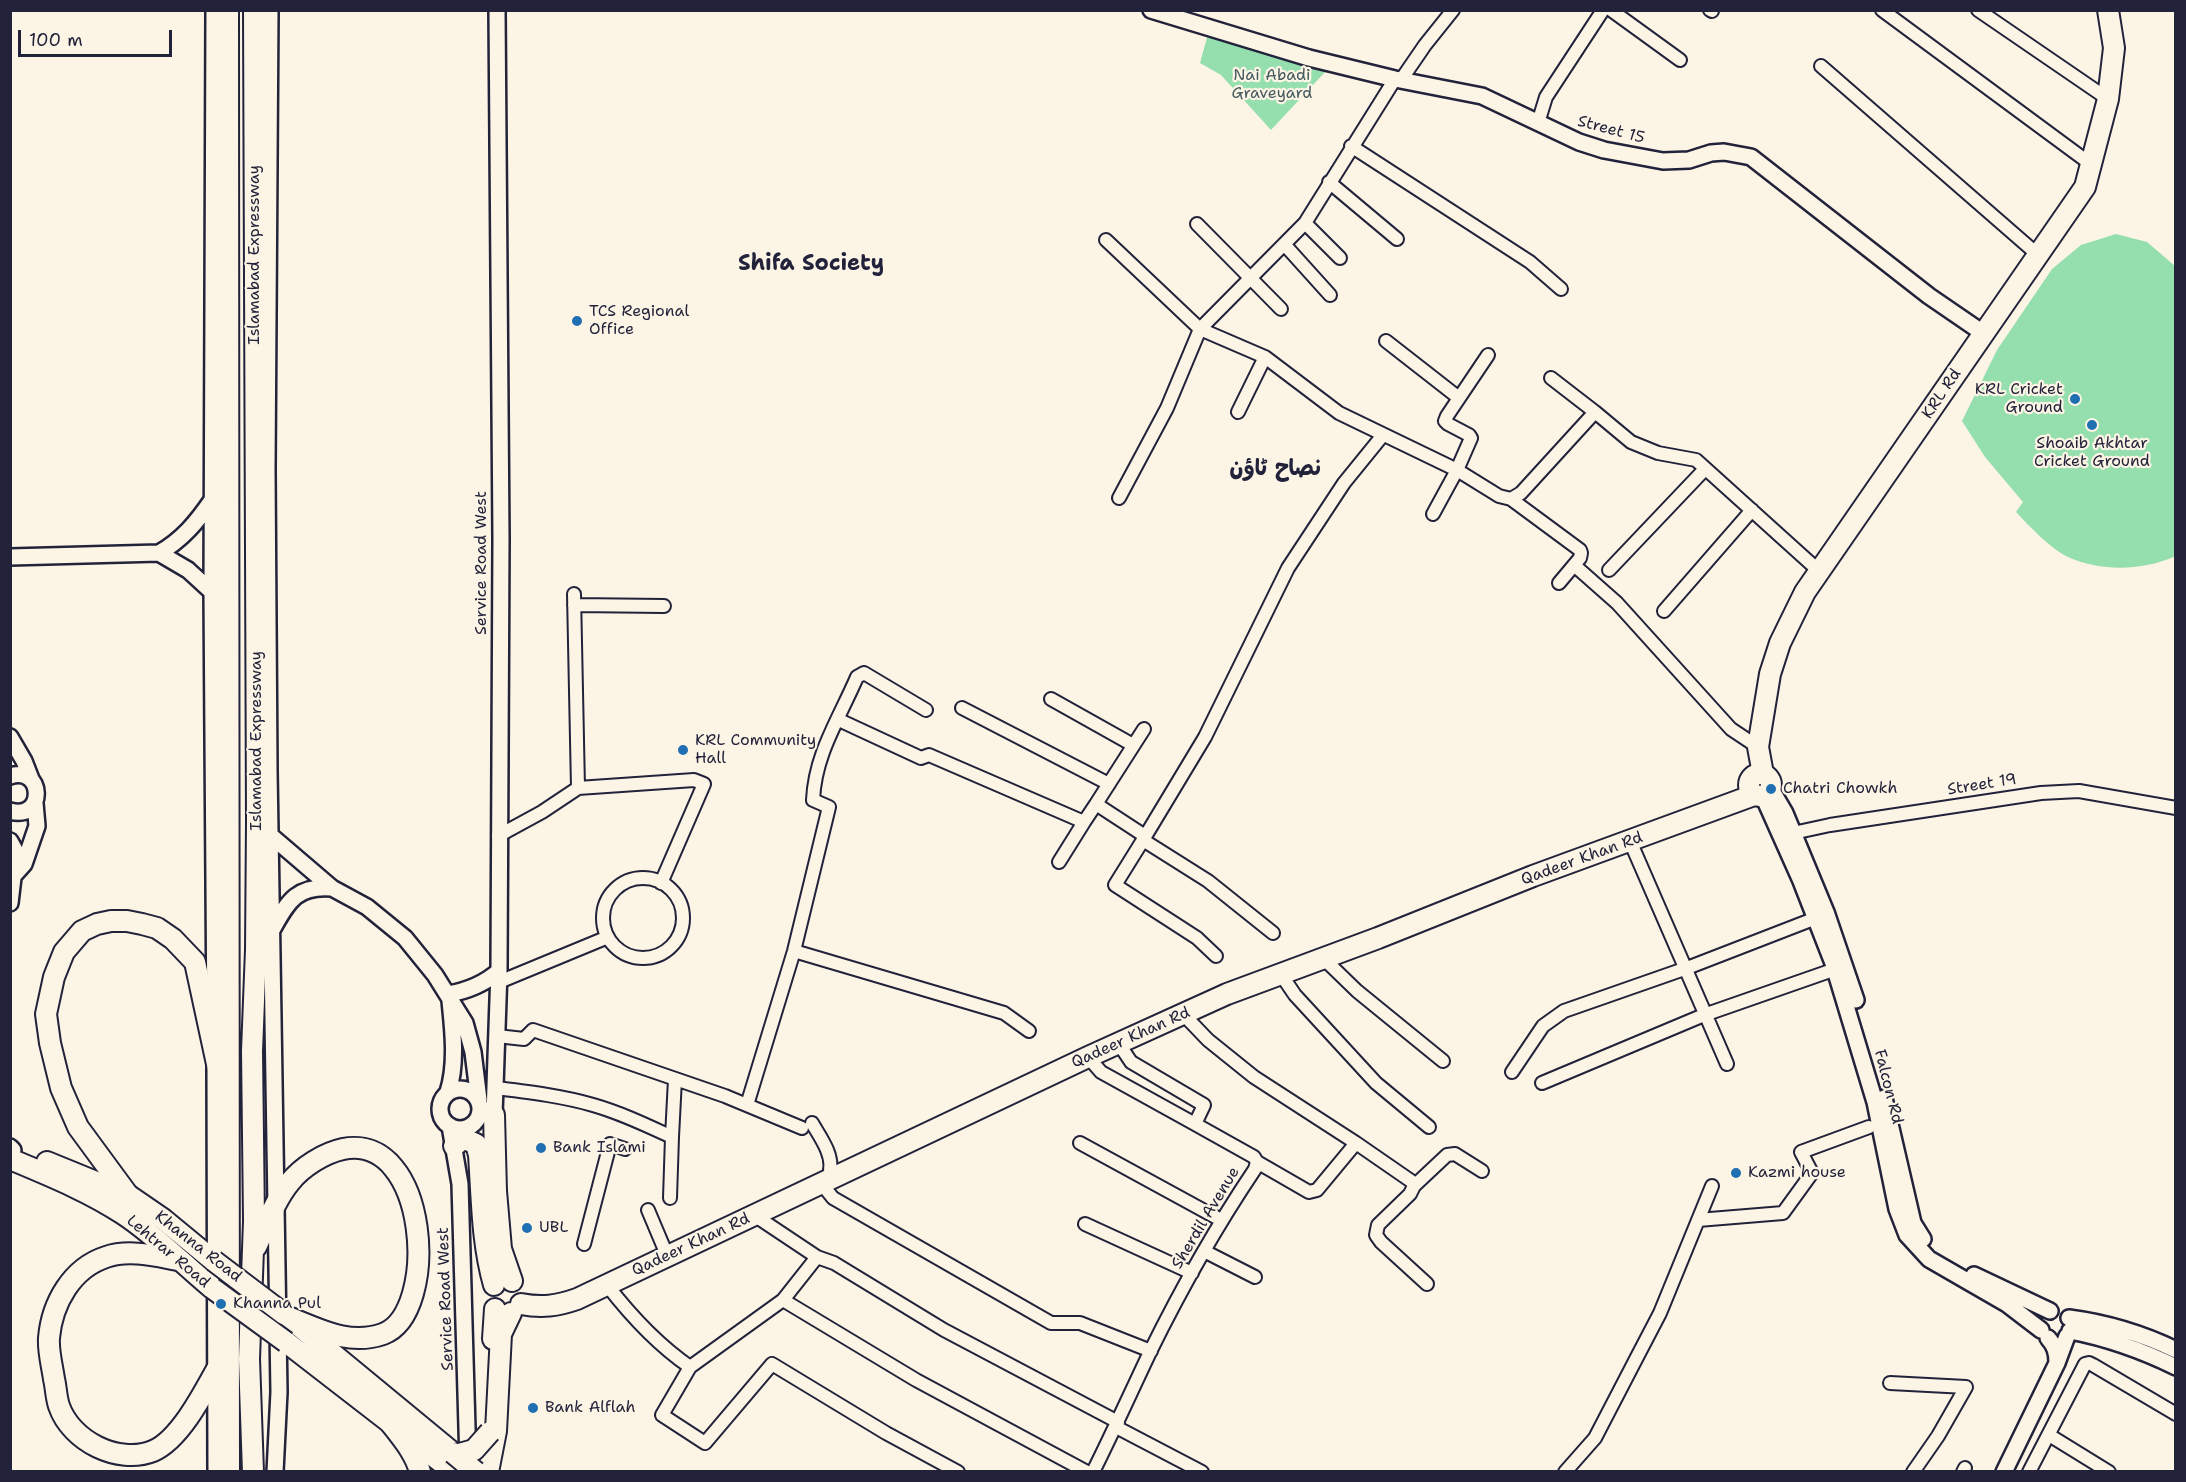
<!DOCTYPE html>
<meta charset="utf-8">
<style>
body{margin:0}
#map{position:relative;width:2186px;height:1482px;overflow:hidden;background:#fcf5e5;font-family:"Shantell Sans",sans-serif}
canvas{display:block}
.frame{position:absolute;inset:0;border:12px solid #22223b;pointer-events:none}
.scale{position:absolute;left:18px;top:30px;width:154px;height:27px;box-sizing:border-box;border:3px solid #22223b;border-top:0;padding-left:8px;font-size:18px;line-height:21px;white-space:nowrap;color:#22223b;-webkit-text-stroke:4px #fcf5e5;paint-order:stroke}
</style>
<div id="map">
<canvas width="2186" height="1482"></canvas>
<div class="frame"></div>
<div class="scale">100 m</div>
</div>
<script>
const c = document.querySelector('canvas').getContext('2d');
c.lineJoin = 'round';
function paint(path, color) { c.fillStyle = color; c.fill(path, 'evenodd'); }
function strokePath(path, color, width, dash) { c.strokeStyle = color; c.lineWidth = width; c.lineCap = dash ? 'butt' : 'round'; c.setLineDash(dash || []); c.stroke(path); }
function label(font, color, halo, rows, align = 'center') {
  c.font = font + ' "Shantell Sans","Playpen Sans Arabic",sans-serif'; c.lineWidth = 4.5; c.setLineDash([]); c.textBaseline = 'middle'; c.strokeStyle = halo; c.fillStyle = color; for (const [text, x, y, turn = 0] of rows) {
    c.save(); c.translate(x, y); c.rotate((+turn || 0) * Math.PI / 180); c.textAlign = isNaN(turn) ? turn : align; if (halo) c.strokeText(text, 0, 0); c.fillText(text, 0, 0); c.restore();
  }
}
paint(new Path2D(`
 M1208,34L1327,70L1271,130L1221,75L1200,63Z
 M2116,234L2147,242L2175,266L2176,556C2142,571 2101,572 2068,557C2051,549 2028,525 2016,512L2023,502L1985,457L1962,421L1997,350L2052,269L2081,245Z`), '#95deae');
const minor = new Path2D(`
 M1611,10L1680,60
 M1710,10L1712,11
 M1882,10L2092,165
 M1978,10L2108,99
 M1821,66L2037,254
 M1395,79L1305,223L1200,329L1265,357L1339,413L1457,470L1499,496L1511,499L1580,550L1581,553L1580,558L1559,583
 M1401,80L1425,45L1453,10
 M1538,123L1546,97L1603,10
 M1351,146L1530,262L1561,289
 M1329,182L1397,239
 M1305,223L1340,258
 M1197,224L1281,309
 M1106,240L1200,329L1167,408L1119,498
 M1284,244L1330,295
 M1386,341L1459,398
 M1551,378L1595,412
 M1238,412L1265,357
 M1511,499L1521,493L1595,412L1631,442L1658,453L1696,460L1819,571
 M1433,514L1457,470L1471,438L1469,435L1448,424L1445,421L1447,416L1488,355
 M1574,565L1617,603L1731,729L1758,747
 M1609,570L1705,469
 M574,605L664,606
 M1664,611L1752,510
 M1051,699L1133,745
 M962,708L1109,784
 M839,720L921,758L929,755L1084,822L1096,804L1145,836
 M578,788L694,780L704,784L661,883
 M1096,804L1144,729
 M1793,833L1830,825L2041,793L2079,791L2176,808
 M498,836L542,812L578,788L574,594
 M1143,840L1115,885L1197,938L1216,956
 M1630,841L1727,1064
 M1059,862L1084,822
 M603 918a40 40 0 1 1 80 0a40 40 0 1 1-80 0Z
 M1273,933L1208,881L1143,840L1205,737L1288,568L1344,483L1383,435
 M794,951L1004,1013L1029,1031
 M1323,958L1357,991L1443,1061
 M1280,973L1295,995L1376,1083L1429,1127
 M499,982L608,937
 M1184,1015L1208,1040L1254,1077L1356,1143L1411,1181L1414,1186
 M497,1036L524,1039L533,1030L725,1096L802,1128
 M1088,1057L1101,1072L1195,1124
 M1512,1072L1543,1026L1564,1011L1687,968L1811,920
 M1542,1083L1704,1015L1830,971
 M496,1088C528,1092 562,1096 593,1105C621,1113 646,1125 672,1137L670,1198
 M747,1105L794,951L829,807L813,800C815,754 839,719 857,677L864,673L926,710
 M812,1123C820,1137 833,1154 830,1170
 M672,1137L675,1079
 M1080,1143L1221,1220
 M1257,1162L1309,1192L1317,1190L1356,1143
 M821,1183L833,1198L1051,1323H1080L1151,1351
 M648,1210L664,1248
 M754,1215L817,1257L834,1263L944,1330L1118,1422
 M1698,1220L1783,1213L1812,1173L1801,1152L1869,1127
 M1085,1224L1192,1273
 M584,1244L610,1144L625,1149
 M1204,1251L1255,1277
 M817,1257L783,1300L690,1367L662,1415L705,1443L772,1364L886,1433L958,1472
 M1427,1284L1381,1242L1376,1235L1378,1225L1410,1194L1414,1186L1447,1155L1455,1154L1482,1171
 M607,1285C631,1316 658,1345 690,1367
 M783,1300L916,1380L1087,1472
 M1890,1383L1966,1387L1938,1436L1913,1472
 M1116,1427L1202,1472
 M2049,1435L2109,1472
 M1093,1472C1113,1432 1131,1392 1150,1352C1181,1289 1216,1227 1255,1169L1257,1162L1254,1157L1195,1124L1204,1105L1131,1062L1119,1044
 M1565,1472L1595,1438L1636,1359L1660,1313L1712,1186
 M1963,1472L1965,1468
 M2029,1472L2085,1364L2089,1363L2093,1365L2176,1414`);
const tertiary = new Path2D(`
 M214,10L212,592L215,1028
 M270,10L267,469L269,770L279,1392L275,1472
 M1151,10L1309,58L1395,79L1482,96L1579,142L1604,150L1663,161L1689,160L1711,153L1724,152L1751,157L1929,296L1983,333
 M159,553C182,540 197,522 212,500
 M10,557L159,553L188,570L212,592
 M10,737L24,761L31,779
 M10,776C44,765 46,821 10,811
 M1771,789L1785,813L1826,912L1856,1000
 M1763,796L1801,881L1833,963L1875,1102L1897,1209L1907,1235L1929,1259L2007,1304L2041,1330
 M270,835L332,888L367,907L405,938L435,975L465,1023L473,1052L479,1100
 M10,841L16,852L10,903
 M15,874L24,864L37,826L35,803
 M272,930C288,902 296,885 332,888
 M448,994C467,991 484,984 499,971
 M215,1067L216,1472
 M440 1109a20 20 0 1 1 40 0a20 20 0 1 1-40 0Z
 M448,1092C457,1064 453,1030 450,1001
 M1884,1098L1913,1223L1923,1239
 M480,1113L494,1115L499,971L501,539L497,10
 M450,1126L460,1184L468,1463
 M10,1147L13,1150
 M1974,1275L2050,1311
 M2069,1318C2107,1323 2141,1333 2176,1350
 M2070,1331C2107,1338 2141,1350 2176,1367
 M2048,1338C2055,1346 2057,1352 2057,1363
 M2004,1472L2057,1363L2067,1336`);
const primary = new Path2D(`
 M1749 785a11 11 0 1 1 22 0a11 11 0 1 1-22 0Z
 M1763,774L1758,747L1770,674L1780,643L1805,592L2085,187L2108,99L2114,48L2108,10
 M494,1115L496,1191L501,1249L512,1281
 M454,1146L460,1141L465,1139L476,1144L479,1155C482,1199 482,1243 494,1285
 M10,1159C48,1175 88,1191 123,1214C155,1235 182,1263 212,1288
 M47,1162L128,1195L163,1219L214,1261
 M521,1304C542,1308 557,1306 577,1299L1088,1057L1227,994L1378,938L1533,876L1754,795
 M293,1321L453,1453
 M493,1339L495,1309
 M286,1342L454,1472
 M488,1472L496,1431L501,1334L511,1313`);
const trunk = new Path2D(`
 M228,10L229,1472
 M128,1195L78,1127L61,1088L50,1043L46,1014L54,977L64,952L82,931L97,924L111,921H127L142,924L157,928L173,939L195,962L220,1078
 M256,1247C266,1226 275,1200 290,1182C302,1167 324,1153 343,1149C429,1132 440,1313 383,1334C349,1346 319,1329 288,1317
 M178,1260C156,1256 129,1249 106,1257C72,1268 52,1303 49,1338C48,1351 52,1365 54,1379C56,1387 56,1397 59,1406C71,1441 118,1465 153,1451C184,1438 211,1378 228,1349
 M388,1420C400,1436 415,1452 420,1472
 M253,1472L249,1359L254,1221L252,1051L256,950L257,822L254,10`);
strokePath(minor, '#22223b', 16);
strokePath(tertiary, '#22223b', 20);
strokePath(primary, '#22223b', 24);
strokePath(trunk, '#22223b', 24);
strokePath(minor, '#fcf5e5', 12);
strokePath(tertiary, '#fcf5e5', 15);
strokePath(primary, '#fcf5e5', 20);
strokePath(trunk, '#fcf5e5', 20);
const primaryBridge = new Path2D(`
 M214,1261L284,1314
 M212,1288L286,1342
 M453,1453L476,1472
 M456,1455L474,1450L490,1432`);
strokePath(primaryBridge, '#22223b', 24, []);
strokePath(primaryBridge, '#fcf5e5', 20);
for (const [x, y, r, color] of [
 [577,321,6,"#1f6fb2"],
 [2075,399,6,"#1f6fb2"],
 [2092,425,6,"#1f6fb2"],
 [683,750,6,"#1f6fb2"],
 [1771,789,6,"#1f6fb2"],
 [541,1148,6,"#1f6fb2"],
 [1736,1173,6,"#1f6fb2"],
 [527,1228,6,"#1f6fb2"],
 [221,1304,6,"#1f6fb2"],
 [533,1408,6,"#1f6fb2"]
]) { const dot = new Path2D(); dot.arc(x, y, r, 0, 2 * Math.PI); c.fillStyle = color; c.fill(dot); strokePath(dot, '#fcf5e5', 2); }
label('16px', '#445a5e', '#fcf5e5', [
 ["Nai Abadi",1272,76],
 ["Graveyard",1272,94]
]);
label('16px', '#22223b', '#fcf5e5', [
 ["Street 15",1611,130,15],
 ["Islamabad Expressway",255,255,-90],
 ["KRL Rd",1942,394,-56],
 ["Service Road West",482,563,-90],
 ["Islamabad Expressway",257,741,-90],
 ["Street 19",1982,785,-9],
 ["Qadeer Khan Rd",1582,859,-20],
 ["Qadeer Khan Rd",1131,1038,-24],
 ["Falcon Rd",1888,1087,76],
 ["Sherdil Avenue",1206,1218,-59],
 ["Qadeer Khan Rd",691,1245,-25],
 ["Khanna Road",198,1247,38],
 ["Lehtrar Road",168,1252,40],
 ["Service Road West",446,1299,-92]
]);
label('16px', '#22223b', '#fcf5e5', [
 ["TCS Regional",589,312],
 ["Office",589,330],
 ["KRL Cricket",2063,390,"right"],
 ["Ground",2063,408,"right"],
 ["Shoaib Akhtar",2092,444,"center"],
 ["Cricket Ground",2092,462,"center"],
 ["KRL Community",695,741],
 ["Hall",695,759],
 ["Chatri Chowkh",1783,789],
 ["Bank Islami",553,1148],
 ["Kazmi house",1748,1173],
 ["UBL",539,1228],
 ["Khanna Pul",233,1304],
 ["Bank Alflah",545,1408]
], 'left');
label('bold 22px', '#22223b', '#fcf5e5', [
 ["Shifa Society",811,264],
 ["نصاح ٹاؤن",1276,469]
]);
</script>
